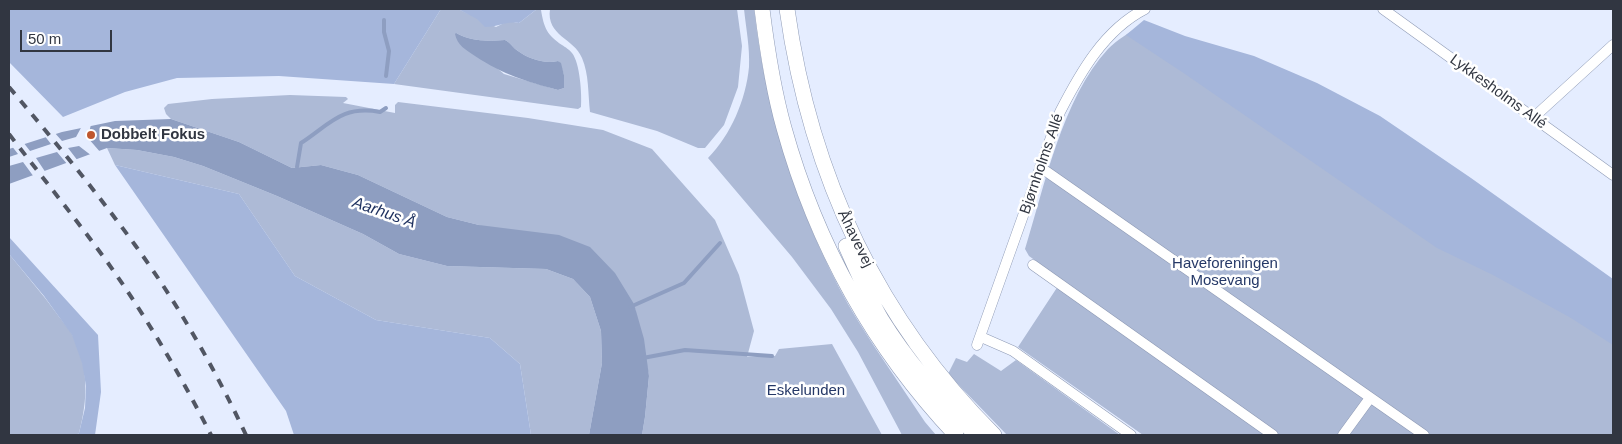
<!DOCTYPE html>
<meta charset="utf-8">
<style>
body{margin:0}
#map{position:relative;width:1622px;height:444px;overflow:hidden;background:#e5edff;font-family:Arial,sans-serif}
canvas{display:block}
.frame{position:absolute;inset:0;border:10px solid #313641;pointer-events:none}
.scale{position:absolute;left:20px;top:30px;width:92px;height:22px;box-sizing:border-box;border:2px solid #313641;border-top:0;padding-left:6px;font-size:15px;line-height:18px;white-space:nowrap;color:#313641;-webkit-text-stroke:4px #fff;paint-order:stroke}
</style>
<div id="map">
<canvas width="1622" height="444"></canvas>
<div class="frame"></div>
<div class="scale">50 m</div>
</div>
<script>
const c = document.querySelector('canvas').getContext('2d');
c.lineJoin = 'round';
function paint(path, color) { c.fillStyle = color; c.fill(path, 'evenodd'); }
function strokePath(path, color, width, dash) { c.strokeStyle = color; c.lineWidth = width; c.lineCap = dash ? 'butt' : 'round'; c.setLineDash(dash || []); c.stroke(path); }
function label(font, color, halo, rows, align = 'center') {
  c.font = font + ' Arial,sans-serif'; c.lineWidth = 5; c.setLineDash([]); c.textBaseline = 'middle'; c.strokeStyle = halo; c.fillStyle = color; for (const [text, x, y, turn = 0] of rows) {
    c.save(); c.translate(x, y); c.rotate((+turn || 0) * Math.PI / 180); c.textAlign = isNaN(turn) ? turn : align; if (halo) c.strokeText(text, 0, 0); c.fillText(text, 0, 0); c.restore();
  }
}
paint(new Path2D(`
 M441,9H458L496,27L508,21L519,23L537,9L541,10C544,28 547,35 562,45C565,47 570,50 572,53C580,63 582,94 581,107L578,109L394,84ZM456,33C472,42 487,41 505,40C511,43 513,48 518,51C529,59 544,64 558,61L560,63L564,75V88L558,90L504,74Z
 M550,9H737L742,46L738,87L724,125L705,148H698L657,131L590,112C588,94 589,74 582,58C574,38 546,36 550,9Z
 M744,9H754C766,114 797,212 848,304C856,318 865,332 874,346C891,371 908,397 925,422L936,435H902L858,352L831,309L792,257L708,158C731,135 746,99 749,67C750,48 746,28 744,9Z
 M1139,26L1613,328V435H1143L1018,347L1062,280L1029,256L1025,249C1045,185 1062,99 1108,49C1117,40 1129,33 1139,26Z
 M290,95L346,97L348,99L343,103L395,113V105L398,102L528,118L603,130L652,149L715,220L739,275L754,331L747,357L775,356L779,349L832,344L882,435H642L645,417L649,376L634,304L479,225L447,217L358,175L321,165L292,168L239,142L171,119L166,114L164,108L168,104L212,99Z
 M107,148L137,150L174,157L203,166L277,196L363,234L399,254L447,266L546,269L573,279L590,297L601,331L602,363L589,435H531L520,364L490,338L376,320L295,276L239,194L115,165Z
 M9,254C25,274 42,293 57,314C62,321 69,328 73,336C89,368 88,399 79,433L76,435H9Z
 M974,354L1001,371L1016,360L1120,435H1007L948,374L956,358L967,362Z`), '#adbad6');
paint(new Path2D(`
 M9,9H441L394,84L279,76L177,78L125,92L63,117L9,62Z
 M458,9H537L519,23C504,21 500,27 485,27L477,19Z
 M1144,20L1185,36L1254,56L1317,83L1380,116L1471,178L1613,279V345L1571,318L1493,275L1437,248L1185,74L1126,35Z
 M115,165L239,194L295,276L376,320L490,338L520,364L531,435H294L286,411Z
 M9,237L98,335L101,392L95,435H76L79,433L85,408L86,386L82,363L72,335L44,296L9,254Z`), '#a5b6db');
paint(new Path2D(`
 M456,33C472,42 487,41 505,40C511,43 513,48 518,51C529,59 544,64 558,61L561,63L564,75V88L558,90C525,81 504,75 475,56C466,50 457,45 455,34Z
 M171,119L239,142L292,168L321,165L358,175L447,217L479,225L559,235L590,247L615,273L634,304L644,339L649,376L645,417L642,435H589L602,363L601,331L590,297L573,279L546,269L447,266L399,254L363,234L277,196L203,166L174,157L137,150L107,148L9,184V149L62,132L115,121Z`), '#8e9ec1');
paint(new Path2D(`
 M91,124L88,138L101,153L92,156L79,146L68,148L78,161L68,165L57,152L36,158L46,173L34,177L23,162L9,166V157L18,154L11,145L23,142L30,151L51,144L44,135L54,132L62,141L76,137L82,126Z`), '#e5edff');
strokePath(new Path2D(`
 M384,20V32L389,51L386,76
 M297,167L301,143C330,124 342,105 380,112L386,108
 M630,307L684,283L720,243
 M643,358L685,350L772,356`), '#8e9ec1', 4);
const minor = new Path2D(`
 M1383,9L1613,175
 M1533,118L1613,45
 M1040,167L1424,435
 M1033,265L1273,435
 M981,337L1013,351L1131,435
 M977,345L1060,112C1080,73 1104,30 1145,9
 M1343,435L1370,398`);
const secondary = new Path2D(`
 M762,9C767,49 773,89 784,128C816,243 874,348 956,435
 M787,9C810,173 876,317 994,435
 M846,246C857,271 868,296 881,319C907,361 941,400 976,435`);
strokePath(minor, '#8e9ab5', 11);
strokePath(secondary, '#8e9ab5', 16);
strokePath(minor, '#fff', 10);
strokePath(secondary, '#fff', 15);
strokePath(new Path2D(`
 M9,87C52,138 95,190 135,245C178,304 215,369 246,435
 M9,134C42,177 76,219 108,263C147,318 181,376 211,435`), '#515663', 4, [9, 9]);
for (const [x, y, r, color] of [
 [91,135,5,"#bf572e"]
]) { const dot = new Path2D(); dot.arc(x, y, r, 0, 2 * Math.PI); c.fillStyle = color; c.fill(dot); strokePath(dot, '#fff', 2); }
label('15px', '#313641', '#fff', [
 ["Lykkesholms Allé",1498,92,36],
 ["Bjørnholms Allé",1042,164,-71],
 ["Åhavevej",855,239,64]
]);
label('bold 15px', '#313641', '#fff', [
 ["Dobbelt Fokus",101,135]
], 'left');
label('15px', '#253867', '#fff', [
 ["Haveforeningen",1225,264],
 ["Mosevang",1225,281],
 ["Eskelunden",806,391]
]);
label('italic 16px', '#1e315f', '#fff', [
 ["Aarhus Å",384,213,19]
]);
</script>
